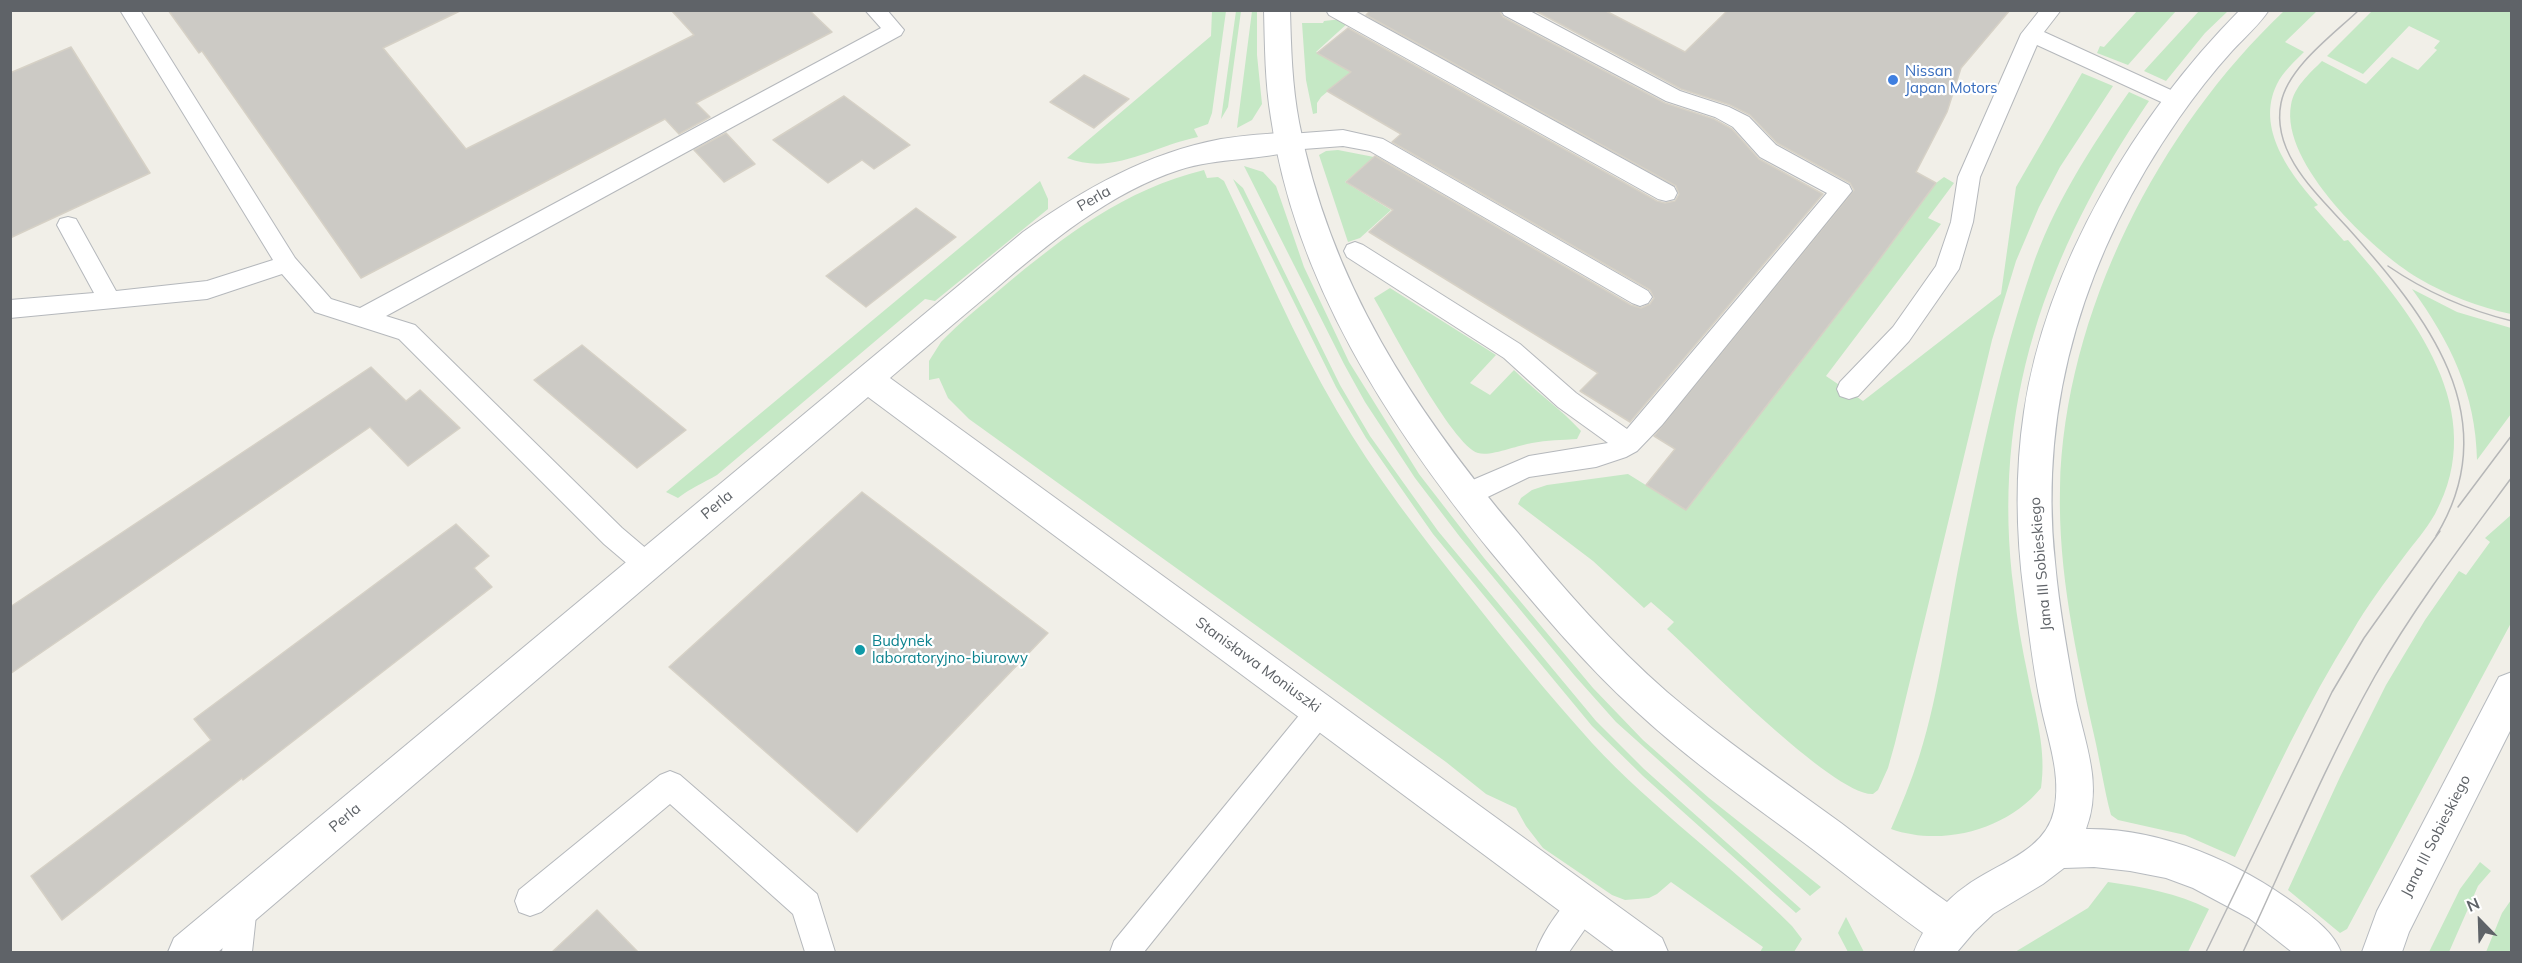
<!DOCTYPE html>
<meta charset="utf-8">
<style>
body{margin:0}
#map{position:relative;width:2522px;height:963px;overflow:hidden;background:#f1efe8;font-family:Mulish,sans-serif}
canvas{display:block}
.frame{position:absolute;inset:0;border:12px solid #5f6368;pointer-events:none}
.north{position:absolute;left:2450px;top:891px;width:60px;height:60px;-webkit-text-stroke:4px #fff;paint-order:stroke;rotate:337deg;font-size:16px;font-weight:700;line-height:24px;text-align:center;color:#5f6368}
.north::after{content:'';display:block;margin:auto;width:21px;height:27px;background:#5f6368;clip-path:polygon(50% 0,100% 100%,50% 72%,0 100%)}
</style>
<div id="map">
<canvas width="2522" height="963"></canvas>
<div class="frame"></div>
<div class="north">N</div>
</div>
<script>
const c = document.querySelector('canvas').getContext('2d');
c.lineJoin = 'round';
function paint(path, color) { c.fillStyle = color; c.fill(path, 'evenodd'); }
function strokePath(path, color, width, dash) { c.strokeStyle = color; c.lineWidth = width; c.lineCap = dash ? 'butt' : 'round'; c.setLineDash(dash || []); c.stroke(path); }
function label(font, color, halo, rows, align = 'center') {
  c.font = font + ' Mulish,sans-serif'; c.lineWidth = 4.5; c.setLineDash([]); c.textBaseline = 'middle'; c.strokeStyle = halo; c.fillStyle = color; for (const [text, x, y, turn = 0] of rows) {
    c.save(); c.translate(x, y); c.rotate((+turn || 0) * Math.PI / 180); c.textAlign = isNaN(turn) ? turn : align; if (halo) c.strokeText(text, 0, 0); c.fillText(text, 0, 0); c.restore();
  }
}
paint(new Path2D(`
 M1212,11H1226L1212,113L1208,124L1194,129L1198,137C1153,146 1113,176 1067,158L1211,36Z
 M1236,11H1241L1228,107L1221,119Z
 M1252,11H1257V55L1262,104L1252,120L1237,128Z
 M2137,11H2176L2128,65L2097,53L2100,46L2104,47Z
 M2199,11H2228L2205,33L2166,81L2144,71Z
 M2284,11H2317L2285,42L2304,52C2294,62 2283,72 2277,84C2255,128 2290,174 2318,205L2314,207L2344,241L2348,240C2413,314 2491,411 2435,514C2426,530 2414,543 2403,558C2385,582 2367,606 2352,632C2307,704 2271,781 2235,857L2185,835L2118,820L2111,815C2104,789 2100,761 2094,735C2076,653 2058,572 2060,488C2064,313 2159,129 2284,11Z
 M2372,11H2511V314C2478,307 2447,295 2418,278C2373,251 2280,163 2291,105C2294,87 2309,74 2322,61L2366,84L2392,57L2418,70L2437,50L2434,48L2440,41L2409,26L2363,74L2327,56Z
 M1342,19L1349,22L1316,52L1351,72L1321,97L1317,103V113L1313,114L1306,80L1302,23H1323L1324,21Z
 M2082,73L2113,86L2060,167L2039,207L2016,261L1992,340L1895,743L1888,768L1878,790L1873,794C1834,796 1701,660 1667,629L1674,622L1651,602L1644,608L1593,561L1518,504L1521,498L1532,490L1547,485L1628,474L1686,510L1936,183L1944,177L1954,183L1928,218L1941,224L1826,376L1863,401L2001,294L2016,187Z
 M2129,92L2149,101C2046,252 1990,407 2014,591C2017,620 2022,648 2028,676C2035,713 2047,750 2041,788C2007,830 1942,847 1891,829C1901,806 1911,782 1919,757C1941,688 1948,615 1963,544C1982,453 2001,359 2031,271C2052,207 2091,147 2129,92Z
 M1338,150L1374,157L1345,182L1391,210L1360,238L1348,242L1319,155L1326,151Z
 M1244,166L1263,172L1276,186L1304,267L1349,362L1419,474L1484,558L1593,688L1643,740L1709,798L1821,887L1810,896L1616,722L1575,676L1460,537L1415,478L1365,402L1344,364Z
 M1204,170L1207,178L1218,177L1224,181C1261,258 1294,338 1337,411C1375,476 1421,535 1467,593C1507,644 1549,695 1592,743C1653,809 1728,862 1792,926L1802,939L1794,952H1760L1763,947L1671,882L1657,894L1649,898L1625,900L1612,895L1543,848L1526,826L1516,808L1486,794L1446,762L969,419L948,398L939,378L929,380V361L941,342C960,322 982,305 1003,287C1064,236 1125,189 1204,170Z
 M1233,179L1243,188L1340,385L1370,436L1438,531L1596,721L1644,769L1801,909L1796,913L1643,776L1592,726L1433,534L1366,438L1336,387Z
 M1040,181L1048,199V209L935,301L925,299L717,475C703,483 691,488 678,498L666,492Z
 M1390,288L1496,355L1470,383L1490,395L1514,370C1536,392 1560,408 1581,431L1577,439C1562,440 1547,440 1532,443C1518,445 1490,457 1478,453C1452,445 1390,326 1374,298Z
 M2412,289L2457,312L2511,328V414L2477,460C2476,394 2450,341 2412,289Z
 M2511,515V623L2347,929L2340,933L2288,890L2340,777L2386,685L2425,620L2459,571L2466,575L2490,542L2485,538Z
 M2480,862L2491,871L2478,886L2449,952H2429L2460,889Z
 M2108,882C2143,887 2177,893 2209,909L2188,952H2015L2088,908Z
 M2511,900V952H2486L2502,913Z
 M1846,917L1864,952H1848L1838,933Z`), '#c5e8c5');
const building = new Path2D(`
 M168,10H462L383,48L466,149L694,35L671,10H809L832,32L696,103L710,117L679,134L665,119L361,278L202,51L199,53Z
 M1371,10H1499L1503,17L1665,103L1714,119L1732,129L1759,159L1823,194L1630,422L1580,391L1598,373L1369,232L1393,210L1346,182L1375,156L1631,305L1641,308L1650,304L1654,298L1650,290L1392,142L1401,134L1327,91L1351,72L1317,53L1348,28L1657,201L1665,203L1675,201L1679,194L1676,186L1366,15Z
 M1534,10H1604L1685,52L1728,10H2010L1961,68L1947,112L1916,172L1936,183L1870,272L1686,510L1646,485L1675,449L1654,436L1854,190L1850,183L1777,143L1750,115L1730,105L1681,89Z
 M71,47L150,173L10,238V73Z
 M1084,75L1129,99L1094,128L1050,102Z
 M844,96L910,145L874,169L862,160L828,183L773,140Z
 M726,133L755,164L724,182L694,150Z
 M916,208L956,237L866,307L826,276Z
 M582,345L686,430L637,468L534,380Z
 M371,367L406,401L420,390L460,428L408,466L370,427L10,674V607Z
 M862,492L1048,633L857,832L669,667Z
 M456,524L489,556L474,568L492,587L243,780L242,778L62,920L31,876L211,740L194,719Z
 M597,910L638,952H552Z`);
paint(building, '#cccac5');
strokePath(building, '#d6d1c6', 1.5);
const service = new Path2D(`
 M120,10H140L295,258L331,299L360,308L881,28L865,10H887L904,30L901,35L386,316L415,325L622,528L655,556L659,564L655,572L646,576L637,572L604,544L399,339L315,312L282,274L207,299L10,318V300L94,293L57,225L60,219L68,217L76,219L116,291L207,281L273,260Z
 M1326,10H1353L1674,187L1677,193L1674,199L1666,201L1658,199L1329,15Z
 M1501,10H1528L1680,91L1729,107L1749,117L1776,145L1849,185L1852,191L1662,425L1637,451L1626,457L1596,467L1529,477L1467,507L1458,504L1454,496L1458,488L1475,479L1529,456L1608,443L1558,407L1504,358L1347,257L1344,251L1347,245L1355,242L1363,245L1520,344L1576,393L1627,429L1827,193L1760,157L1733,127L1715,117L1666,101L1504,15Z
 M2040,10H2061L2044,32L2184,96L2188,101L2184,106L2177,108L2170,106L2037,45L1980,177L1973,222L1959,269L1909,341L1858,396L1849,399L1840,396L1837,389L1840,382L1893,327L1936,266L1951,222L1958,177L2021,34Z
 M1343,130L1383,139L1648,291L1652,297L1648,303L1640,306L1632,303L1370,151L1343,146L1290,150L1282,147L1279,142L1282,137L1290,134Z
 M1320,698L1330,702L1334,711L1330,720L1144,952H1110L1114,941L1310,702Z
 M670,771L680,775L817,894L835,952H805L793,914L670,804L541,912L530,916L519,912L515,901L519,890L660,775Z
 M1583,890L1594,894L1598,905L1594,916L1569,952H1536C1542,934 1565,897 1583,890Z
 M242,891L253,895L257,906L252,952H222L227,906L231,895Z`);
const minor = new Path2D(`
 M1290,132L1300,135L1304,142L1300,149C1261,161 1219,157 1179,170C1109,193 1049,243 994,290C959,319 924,349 890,378L1662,938L1668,952H1615L868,397L218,952H168L174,938L1023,232C1084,189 1147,153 1221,139C1244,135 1267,134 1290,132Z`);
const tertiary = new Path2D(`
 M1264,10H1290C1291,48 1292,85 1299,122C1330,283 1414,410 1518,533C1564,589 1612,644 1667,692C1722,739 1782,780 1841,823C1882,854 1922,885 1964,914L1970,928L1964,942L1950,948L1936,942C1893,912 1853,880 1811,848C1752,804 1691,762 1636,711C1583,663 1537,607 1491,552C1389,426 1295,282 1271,118C1265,82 1265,47 1264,10Z`);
const secondary = new Path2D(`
 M2240,10H2269C2259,25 2244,38 2232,51C2213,72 2195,95 2179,118C2087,250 2038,400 2055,562C2059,609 2068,655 2076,701C2085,744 2103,785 2086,829C2163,828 2238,862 2298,906C2315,919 2333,932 2341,952H2292L2249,918L2193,888L2166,878L2130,871L2094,867L2064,868L2043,884L1993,914L1974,932L1957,952H1914C1923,927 1944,901 1966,886C1995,864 2045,852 2054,811C2062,776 2048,740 2041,706C2033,669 2029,631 2024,594C2016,534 2015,472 2024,412C2046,264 2136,115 2240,10Z
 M2512,672V727L2409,932L2402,952H2362L2377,911L2499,677Z`);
strokePath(service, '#b5b8bc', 2);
strokePath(minor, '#b5b8bc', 2);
strokePath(tertiary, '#b5b8bc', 2);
strokePath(secondary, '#b6babf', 2);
paint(service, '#fff');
paint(minor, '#fff');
paint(tertiary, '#fff');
paint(secondary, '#fff');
strokePath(new Path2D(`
 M2359,10C2334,34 2288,67 2281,103C2271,153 2317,194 2347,227C2425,314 2509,417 2436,536
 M2388,266C2426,292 2467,310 2512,321
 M2458,507L2512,435
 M2206,952L2332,692L2364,638L2440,531
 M2243,952C2286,860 2325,765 2375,676C2415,606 2464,542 2512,477`), '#b6b7b8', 1.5);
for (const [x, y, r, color] of [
 [1893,80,6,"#3f7fe0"],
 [860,650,6,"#0f9aa8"]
]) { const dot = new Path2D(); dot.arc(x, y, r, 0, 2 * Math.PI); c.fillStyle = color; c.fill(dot); strokePath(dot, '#fff', 2); }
label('15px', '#366cbe', '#fff', [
 ["Nissan",1905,71],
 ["Japan Motors",1905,88]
], 'left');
label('15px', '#5f6368', '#fff', [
 ["Perla",1094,199,-30],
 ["Perla",717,505,-40],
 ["Jana III Sobieskiego",2041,564,-95],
 ["Stanisława Moniuszki",1258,665,36],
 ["Perla",345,818,-40],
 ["Jana III Sobieskiego",2436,836,-63]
]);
label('15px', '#0d838f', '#fff', [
 ["Budynek",872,641],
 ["laboratoryjno-biurowy",872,658]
], 'left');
</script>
